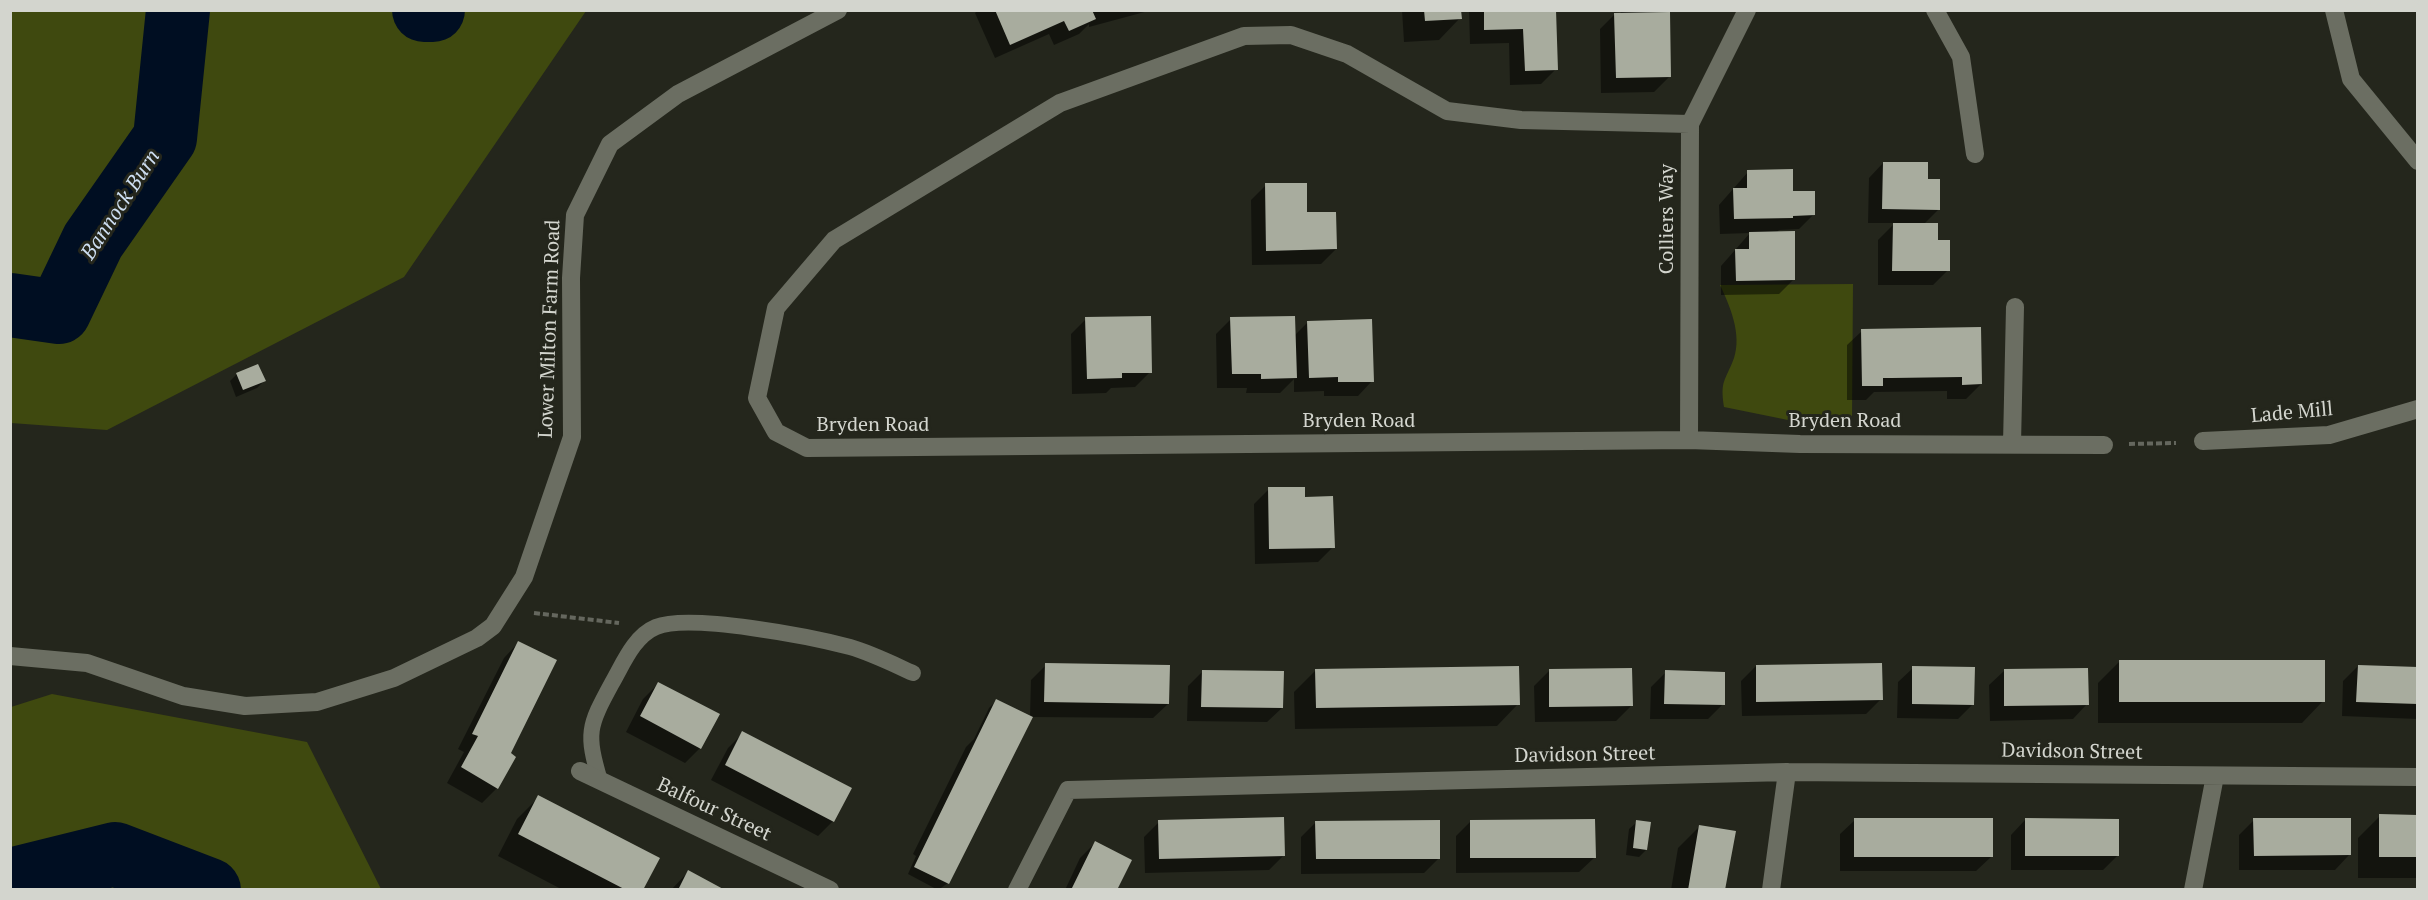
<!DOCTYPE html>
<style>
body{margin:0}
#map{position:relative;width:2428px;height:900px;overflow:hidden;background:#24261c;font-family:"PT Serif",serif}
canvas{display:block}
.frame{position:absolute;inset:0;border:12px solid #d3d5ce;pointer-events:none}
</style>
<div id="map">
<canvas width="2428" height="900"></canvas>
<div class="frame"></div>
</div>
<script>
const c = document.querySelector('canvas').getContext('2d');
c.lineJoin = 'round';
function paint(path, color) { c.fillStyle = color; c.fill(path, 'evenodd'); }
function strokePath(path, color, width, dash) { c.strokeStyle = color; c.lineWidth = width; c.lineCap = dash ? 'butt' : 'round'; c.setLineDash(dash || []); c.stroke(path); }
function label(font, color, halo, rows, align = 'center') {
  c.font = font + ' "PT Serif",serif'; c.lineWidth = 6; c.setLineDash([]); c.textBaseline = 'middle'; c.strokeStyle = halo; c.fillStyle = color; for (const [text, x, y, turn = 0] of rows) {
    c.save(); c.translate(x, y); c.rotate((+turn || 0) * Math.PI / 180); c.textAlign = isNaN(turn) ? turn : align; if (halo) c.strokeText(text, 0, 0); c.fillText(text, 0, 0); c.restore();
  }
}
paint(new Path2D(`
 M10,11L11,10L586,11L404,277L107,430L11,423Z
 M1853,284L1852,420H1788L1724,407C1720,380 1725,382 1734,358C1742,334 1730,306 1720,285Z
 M52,694L307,742L381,889H11V707Z`), '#3f490f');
paint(new Path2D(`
 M978,10H1152L1089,27V24L1079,34L1054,45L1049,34L995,58L975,13Z
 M1402,10H1460V18L1439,40L1404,42Z
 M1469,10H1554L1556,69L1541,84L1510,85L1509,43L1470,44Z
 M1620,10H1670L1669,77L1654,92L1601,93L1600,29L1615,14H1621Z
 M1883,163L1926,180L1939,209L1923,225L1936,242L1948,270L1933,285H1878V240L1895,223H1868L1869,178Z
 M1748,172L1791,193L1814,214L1799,229L1779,230L1776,233L1794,279L1779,294L1721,295V266L1750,233L1720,234L1719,205Z
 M1266,185L1306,214L1336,249L1321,264L1252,265L1251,200Z
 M1086,319L1150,372L1135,387L1111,388L1106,393L1072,394L1071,334Z
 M1231,319L1294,336L1308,322L1372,381L1358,396H1324V391L1294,392V379L1280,393H1246L1247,388H1217L1216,334Z
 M1862,331L1981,384L1966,399H1947V391L1874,392L1866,400H1847V345Z
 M237,374L264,381L257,388L236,397L230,381Z
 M1269,489L1333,547L1318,562L1255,564L1254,504Z
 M518,643L509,753L497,788L482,803L447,783L464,752L458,749L504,658Z
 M2120,661L2323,701L2302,723H2098V683Z
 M1046,665L1168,704L1153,718L1032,717L948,883L938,890L908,874L916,856L913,854L966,747L974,739L989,708L997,700L1030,717L1031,680Z
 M1756,666L1881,699L1866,714L1742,716L1741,681Z
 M2358,666L2418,668V719L2342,716L2343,681Z
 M1913,668L1973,704L1958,719L1897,718L1898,682Z
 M1316,670L1518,704L1497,726L1295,729L1294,692Z
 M1203,671L1282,708L1267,722L1187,721L1188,686Z
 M1549,671L1631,706L1616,721L1535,722L1534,686Z
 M2004,671L2087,704L2073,719L1990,721L1989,685Z
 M1666,672L1723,704L1708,719H1650L1651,687Z
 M658,684L700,748L685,763L626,732L643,699Z
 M743,733L833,821L818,836L711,780L728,748Z
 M539,797L642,890H563L498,856L517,819Z
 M2380,816H2418V878H2358V838Z
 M1855,820L1991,857L1976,871H1840V834Z
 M2025,820L2118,855L2103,870H2011V835Z
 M2254,820L2349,855L2335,870H2239V835Z
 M1471,821L1594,858L1579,872L1456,873V836Z
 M1159,822L1284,855L1269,870L1145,873L1144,837Z
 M1316,822L1439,858L1424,873L1301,874V837Z
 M1637,822L1646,850L1639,857L1626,855L1629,829Z
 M1700,826L1724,890H1671L1678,848Z
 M1095,843L1115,890H1065L1080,858Z
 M688,872L722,890H671Z`), '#0007');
strokePath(new Path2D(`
 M424,10H433
 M10,305L59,312L93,241L165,138L178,10
 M10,880L115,854L209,890`), '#000e22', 64);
paint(new Path2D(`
 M995,10H1092L1096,19L1069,31L1064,21L1010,45Z
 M1424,10H1461L1462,19L1425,21Z
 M1484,10H1556L1558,70L1525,71L1523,29L1484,30Z
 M1670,12L1671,77L1616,78L1614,13Z
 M1883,162H1928V179H1940V210L1882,209Z
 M1793,169V191H1815V215L1793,216V218L1734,219L1733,188H1747V170Z
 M1265,183H1307V212H1336L1337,249L1266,251Z
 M1893,223H1938V240H1950V271H1892Z
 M1795,231V280L1736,281L1735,249H1749V232Z
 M1151,316L1152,373H1122V378L1087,379L1085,317Z
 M1295,316L1297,378L1261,379V374H1232L1230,317Z
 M1372,319L1374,382H1338V377L1309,378L1307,321Z
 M1981,327L1982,384L1962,385V377L1892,378H1883V386H1862L1861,329Z
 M258,364L266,381L243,390L236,373Z
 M1268,487H1305V497L1333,496L1335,548L1269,549Z
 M518,641L557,660L511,753L516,757L498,789L461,767L478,736L472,734Z
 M2119,660H2325V702H2119Z
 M1045,663L1170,665L1169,704L1044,702Z
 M1882,663L1883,700L1756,702V665Z
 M2358,665L2418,667V704L2356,702Z
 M1519,666L1520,705L1316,708L1315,669Z
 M1912,666L1975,667L1974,705L1912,704Z
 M1632,668L1633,706L1549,707V669Z
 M2088,668L2089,705L2004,706V669Z
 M1202,670L1284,671L1283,708L1201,707Z
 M1665,670L1725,672V705L1664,704Z
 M658,682L720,714L701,749L640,716Z
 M996,699L1033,717L949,884L914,867Z
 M742,731L852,788L834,822L725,765Z
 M538,795L660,858L643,890H626L518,834Z
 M2379,814L2418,815V857H2379Z
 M1284,817L1285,856L1159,859L1158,820Z
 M1854,818H1993V857H1854Z
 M2025,818L2119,819V856H2025Z
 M2253,818H2351V855L2254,856Z
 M1595,819L1596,858H1470V820Z
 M1440,820V859H1316L1315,821Z
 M1636,820L1651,822L1647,850L1633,848Z
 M1699,825L1736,831L1725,890H1688Z
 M1095,841L1132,860L1117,890H1071Z
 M688,870L725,890H678Z`), '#a8ac9e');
strokePath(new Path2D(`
 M2129,444L2176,443
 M534,613L619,623`), '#65675e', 4, [6, 3]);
strokePath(new Path2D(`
 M600,781C586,733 588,727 612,683C623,664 634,636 656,627C690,613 812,637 850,647C871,653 893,664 913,673`), '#6b6e62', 16);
strokePath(new Path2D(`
 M1935,10L1961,57L1975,154
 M2334,10L2351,79L2418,161
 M1690,124L1521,120L1447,111L1347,54L1291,35L1244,36L1060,103L834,240L776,308L757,398L776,432L807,448L1689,440L1800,444L2104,445
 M1689,440L1690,124L1747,10
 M2203,441L2329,435L2418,409
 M2012,444L2015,307
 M10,656L87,663L183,696L245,706L317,702L394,678L477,638L493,626L524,577L572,437L571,278L575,215L610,144L678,94L838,10
 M580,771L830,890
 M1017,890L1068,790L1787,772L2418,777
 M1771,890L1787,772
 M2193,890L2215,776`), '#6b6e62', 18);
label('20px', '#d3d5ce', '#24261c', [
 ["Colliers Way",1667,219,-90],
 ["Lower Milton Farm Road",550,329,-88],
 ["Lade Mill",2292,413,-5],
 ["Bryden Road",1359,421],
 ["Bryden Road",1845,421],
 ["Bryden Road",873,425],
 ["Davidson Street",2072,752,1],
 ["Davidson Street",1585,755,-1],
 ["Balfour Street",714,810,25]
]);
label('italic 21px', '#cddef1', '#24261c', [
 ["Bannock Burn",121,205,-57]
]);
</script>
